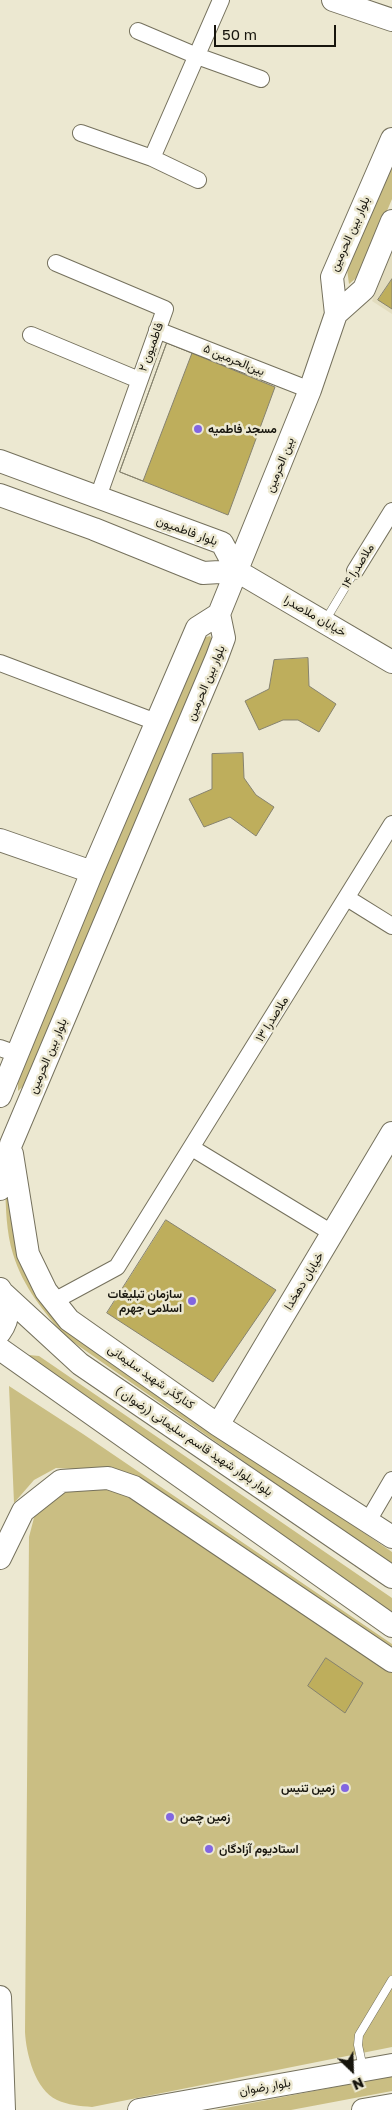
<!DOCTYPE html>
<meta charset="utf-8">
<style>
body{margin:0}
#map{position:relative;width:392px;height:2110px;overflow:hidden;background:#ece8d1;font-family:"Golos Text",sans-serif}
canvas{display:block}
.north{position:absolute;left:327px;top:2045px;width:50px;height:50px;-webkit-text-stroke:4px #ece8d1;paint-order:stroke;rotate:156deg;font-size:14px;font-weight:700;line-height:20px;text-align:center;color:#17150d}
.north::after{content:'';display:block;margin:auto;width:18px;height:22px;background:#17150d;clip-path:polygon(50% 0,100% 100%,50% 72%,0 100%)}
.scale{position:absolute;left:214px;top:25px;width:122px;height:22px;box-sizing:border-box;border:2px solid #17150d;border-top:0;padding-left:6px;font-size:15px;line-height:18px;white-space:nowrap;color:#17150d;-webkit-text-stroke:4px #ece8d1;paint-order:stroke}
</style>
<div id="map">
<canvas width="392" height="2110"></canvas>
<div class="north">N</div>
<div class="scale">50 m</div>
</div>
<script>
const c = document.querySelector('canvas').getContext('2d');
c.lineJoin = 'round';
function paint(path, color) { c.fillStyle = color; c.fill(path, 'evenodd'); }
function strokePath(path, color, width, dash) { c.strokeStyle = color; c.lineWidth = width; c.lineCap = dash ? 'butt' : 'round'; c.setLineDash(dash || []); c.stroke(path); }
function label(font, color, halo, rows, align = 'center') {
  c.font = font + ' "Golos Text",Vazirmatn,sans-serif'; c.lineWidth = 5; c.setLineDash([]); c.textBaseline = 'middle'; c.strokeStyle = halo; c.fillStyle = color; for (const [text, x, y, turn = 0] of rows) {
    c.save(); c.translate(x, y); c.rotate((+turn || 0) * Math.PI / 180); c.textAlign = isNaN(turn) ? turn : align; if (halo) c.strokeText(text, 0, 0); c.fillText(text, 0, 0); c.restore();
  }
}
paint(new Path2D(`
 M392,251V314L372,301Z`), '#e2dcbe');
paint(new Path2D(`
 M392,161V199L360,275L349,284L347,269Z
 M210,636L214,642L30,1080L18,1091V1074L203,638Z
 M5,1185L44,1298L197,1419L392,1552V1565L66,1337C44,1312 23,1287 13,1254C6,1232 6,1208 5,1185Z
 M29,1355L39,1356L392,1598V1615L27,1360Z
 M9,1386L83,1434L392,1644V1653L108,1471L56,1468L34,1480L14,1503Z
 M110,1484L392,1666V2047L92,2107C80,2106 68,2105 57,2100C35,2090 26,2053 25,2032L29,1537L36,1510L65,1492Z
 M392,2076V2091L291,2110H215Z`), '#cabe83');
const building = new Path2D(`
 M392,279V309L378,300Z
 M167,343L275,387L228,515L120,472Z
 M167,343L192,353L143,481L120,472Z
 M308,658L309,686L336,704L319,732L298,720H283L259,730L245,701L269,689L274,660Z
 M243,753L244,778L256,795L274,807L256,836L230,817L204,827L189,799L212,789V754Z
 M166,1220L276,1290L213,1382L107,1313Z
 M326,1658L363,1683L345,1713L308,1686Z`);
paint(building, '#beae5c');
strokePath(building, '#86826e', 1);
const lane = new Path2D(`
 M325,621L355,571
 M363,2068L358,2045L359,2035L392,1980`);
const street = new Path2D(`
 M138,31L197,56L261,79
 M81,133L152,158L198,180
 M152,158L221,0
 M56,263L165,309L98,497
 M157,330L310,390
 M31,335L139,380
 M355,571L392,511
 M0,663L156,722
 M347,898L392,926
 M0,1048L17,1054
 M192,1148L332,1233
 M54,1301L117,1267L392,824
 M368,1521L392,1480`);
const secondary = new Path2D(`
 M333,0L392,20
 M336,314L364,289L392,221
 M0,461L222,543L237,571
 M0,495L94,529L203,573L237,571
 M237,571L392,662
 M219,614L310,390L336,314L332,277L392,139
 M0,840L92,872
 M0,1096L92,872L197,628L219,614
 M12,1154L28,1254L46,1291L69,1320L218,1425L392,1537
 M0,1189L11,1144L217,657L224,638L219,614
 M4,1294L80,1364L392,1577
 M0,1332C10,1318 10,1302 0,1289
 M0,1349L392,1626
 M218,1425L392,1133
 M0,1558L23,1511L61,1481L108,1478L134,1487L392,1661
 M0,1997L4,2110
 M139,2110L392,2065
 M363,2110L392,2105`);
strokePath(lane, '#75715d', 9);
strokePath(street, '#75715d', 18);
strokePath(secondary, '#75715d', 24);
strokePath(lane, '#fff', 8);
strokePath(street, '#fff', 16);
strokePath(secondary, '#fff', 22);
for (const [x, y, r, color] of [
 [198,429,5,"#8266e1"],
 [192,1301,5,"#8266e1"],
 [345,1788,5,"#8266e1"],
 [170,1817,5,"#8266e1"],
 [209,1849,5,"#8266e1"]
]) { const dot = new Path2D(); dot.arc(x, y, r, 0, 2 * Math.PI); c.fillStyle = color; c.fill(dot); strokePath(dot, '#ece8d1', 2); }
label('12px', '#17150d', '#ece8d1', [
 ["بلوار بین الحرمین",350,234,-66],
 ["فاطمیون ۲",151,347,-70],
 ["بین‌الحرمین ۵",234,360,22],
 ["بین الحرمین",280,465,-68],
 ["بلوار فاطمیون",187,531,20],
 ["ملاصدرا ۱۴",358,566,-58],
 ["خیابان ملاصدرا",315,616,30],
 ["بلوار بین الحرمین",206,683,-67],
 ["ملاصدرا ۱۳",272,1019,-58],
 ["بلوار بین الحرمین",48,1056,-67],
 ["خیابان دهخدا",304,1281,-59],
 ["کنارگذر شهید سلیمانی",151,1377,35],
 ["بلوار بلوار شهید قاسم سلیمانی (رضوان )",194,1441,34],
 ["بلوار رضوان",265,2087,-10]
]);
label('bold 12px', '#17150d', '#ece8d1', [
 ["مسجد فاطمیه",208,429],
 ["سازمان تبلیغات",182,1294,"right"],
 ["اسلامی جهرم",182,1308,"right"],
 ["زمین تنیس",335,1788,"right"],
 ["زمین چمن",180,1817],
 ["استادیوم آزادگان",219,1849]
], 'left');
</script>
